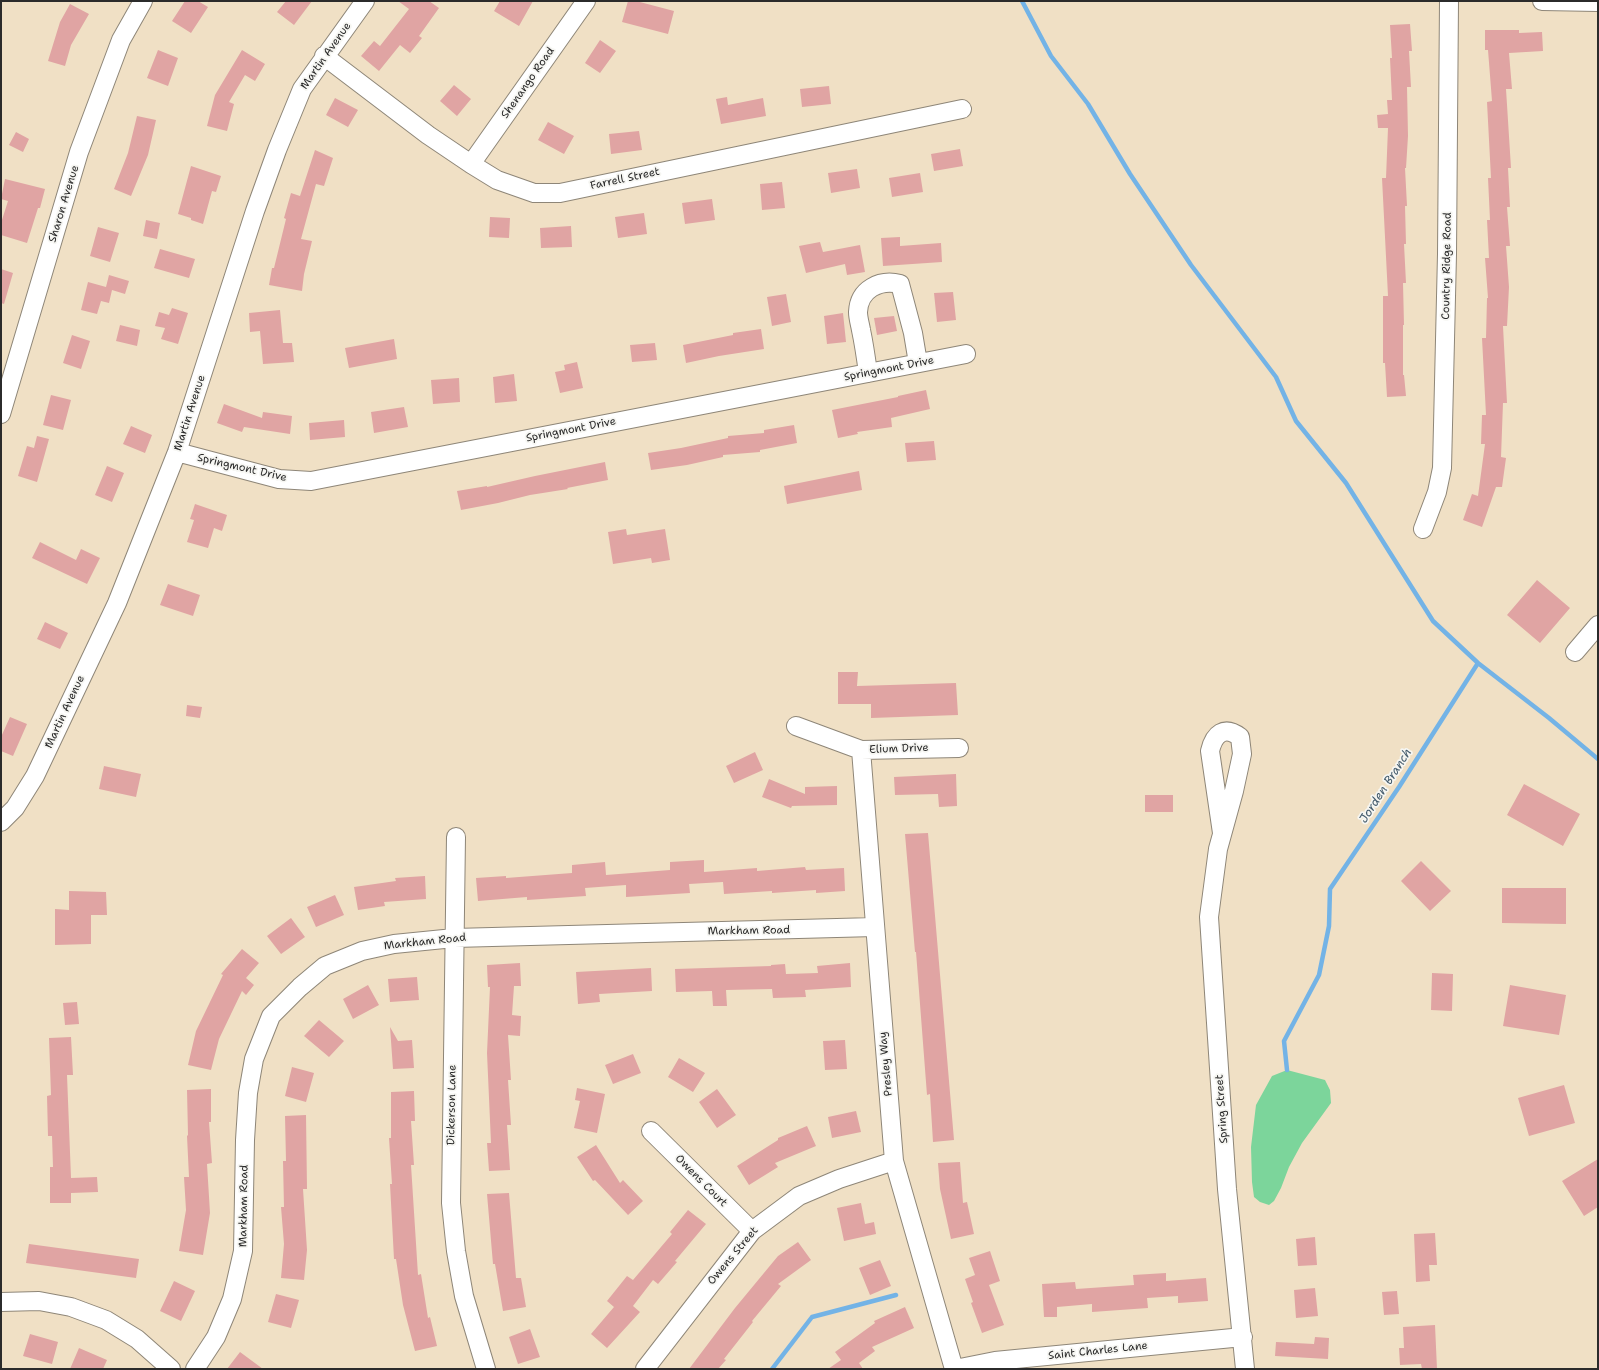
<!DOCTYPE html>
<style>
body{margin:0}
#map{position:relative;width:1599px;height:1370px;overflow:hidden;background:#f0e0c5;font-family:"Shantell Sans",sans-serif}
canvas{display:block}
.frame{position:absolute;inset:0;border:2px solid #2b2b2b;pointer-events:none}
</style>
<div id="map">
<canvas width="1599" height="1370"></canvas>
<div class="frame"></div>
</div>
<script>
const c = document.querySelector('canvas').getContext('2d');
c.lineJoin = 'round';
function paint(path, color) { c.fillStyle = color; c.fill(path, 'evenodd'); }
function strokePath(path, color, width, dash) { c.strokeStyle = color; c.lineWidth = width; c.lineCap = dash ? 'butt' : 'round'; c.setLineDash(dash || []); c.stroke(path); }
function label(font, color, halo, rows, align = 'center') {
  c.font = font + ' "Shantell Sans",sans-serif'; c.lineWidth = 3.5; c.setLineDash([]); c.textBaseline = 'middle'; c.strokeStyle = halo; c.fillStyle = color; for (const [text, x, y, turn = 0] of rows) {
    c.save(); c.translate(x, y); c.rotate((+turn || 0) * Math.PI / 180); c.textAlign = isNaN(turn) ? turn : align; if (halo) c.strokeText(text, 0, 0); c.fillText(text, 0, 0); c.restore();
  }
}
paint(new Path2D(`
 M1287,1070L1325,1080L1330,1090L1331,1103L1302,1143L1289,1167L1281,1188L1274,1201L1269,1205L1260,1202L1254,1197L1252,1182L1251,1147L1256,1105L1272,1076Z`), '#7cd59b');
strokePath(new Path2D(`
 M1022,1L1051,56L1088,104L1130,174L1191,265L1276,377L1296,421L1346,483L1433,621L1478,663L1549,718L1598,759
 M1287,1070L1284,1041L1319,975L1329,926L1330,889L1399,787L1478,663
 M772,1369L812,1317L896,1295`), '#73b3e6', 4.5);
paint(new Path2D(`
 M185,1H198L208,7L191,33L172,21Z
 M286,1H312L294,25L277,12Z
 M398,1H429L439,8L419,36L422,38L410,53L400,45L379,71L361,56L374,41L380,46L409,9Z
 M500,1H533L519,26L494,11Z
 M628,1H636L674,11L668,34L622,22Z
 M70,4L89,14L71,45L65,66L48,61L60,22Z
 M1410,24L1412,51H1409L1411,87H1407L1408,136L1406,168H1405L1407,206H1405L1406,244H1404L1406,283H1403L1404,325H1403V375H1404L1406,396L1387,397L1385,363H1383V296H1388L1382,178H1386L1388,128H1378L1377,115L1388,114L1387,100H1392L1390,58H1392L1390,25Z
 M1485,30H1519V33L1542,32L1543,51L1509,53L1512,89H1506L1511,168H1508L1510,207H1507L1510,246H1506L1509,287L1507,326H1503L1507,403H1503L1501,457L1506,458L1502,487H1496L1482,527L1463,520L1472,494L1478,496L1485,444H1481L1482,415H1486L1482,338H1486L1487,298H1488L1485,258H1489L1487,220H1490L1488,178H1491L1487,102L1492,101L1488,50H1485Z
 M600,40L616,51L600,73L585,63Z
 M158,50L178,58L168,86L147,78Z
 M242,50L265,64L255,81L245,75L229,102L234,104L227,131L207,126L215,95Z
 M454,85L471,99L457,116L440,101Z
 M829,86L831,104L802,107L800,89Z
 M727,97L728,105L763,98L766,116L721,124L716,99Z
 M335,98L358,110L348,127L326,115Z
 M137,116L156,120L148,155L131,196L114,189L128,153Z
 M548,122L574,136L564,154L538,140Z
 M639,131L642,150L611,154L609,134Z
 M16,132L29,139L23,152L9,145Z
 M960,149L963,166L934,171L931,154Z
 M315,150L333,158L324,186L316,184L301,239L312,241L304,274L302,291L269,285L272,268H274L286,219L284,218L291,193L300,196Z
 M191,166L221,176L216,192L212,191L203,224L191,220V218L178,214Z
 M857,169L860,188L831,193L828,173Z
 M920,173L923,192L892,197L889,178Z
 M5,179L45,189L40,208H38L27,243L1,235V223L8,201L1,199Z
 M782,182L785,208L762,210L760,184Z
 M712,199L715,220L685,224L682,203Z
 M644,213L647,234L618,238L615,217Z
 M490,217L510,218L509,238L489,237Z
 M146,220L160,223L157,239L143,236Z
 M571,226L572,247L541,248L540,228Z
 M98,227L119,233L110,262L90,256Z
 M900,237V246L941,243L942,262L883,266L881,238Z
 M820,242L823,252L860,245L865,272L847,275L845,264L806,273L799,246Z
 M160,249L195,259L189,278L154,268Z
 M1,269L13,273L4,304L1,303Z
 M109,275L129,281L125,294L112,290L109,303L101,301L97,314L81,310L88,282L106,287Z
 M953,292L956,320L937,322L934,293Z
 M786,294L791,322L772,326L767,297Z
 M172,308L188,313L178,344L161,339L165,328L155,326L159,312L169,315Z
 M280,310L283,343H292L294,362L263,364L260,331L250,332L249,313Z
 M843,313L846,342L827,344L824,316Z
 M894,316L897,331L877,335L874,318Z
 M120,325L140,330L137,346L116,341Z
 M761,329L764,349L719,356L686,363L683,345L733,335V333Z
 M72,335L90,341L81,369L63,363Z
 M394,339L397,359L349,368L345,348Z
 M655,343L657,360L632,362L630,345Z
 M577,362L583,388L560,393L555,372L565,370L564,365Z
 M514,374L517,401L495,403L493,377Z
 M459,378L460,402L433,404L431,380Z
 M926,390L930,409L891,418L892,427L857,432L858,434L838,438L832,410L898,397V396Z
 M51,395L71,400L63,430L43,425Z
 M224,404L262,418L263,412L292,416L290,434L244,427L242,432L217,423Z
 M404,407L408,427L374,433L371,412Z
 M344,420L345,437L310,440L309,423Z
 M794,425L797,443L760,450V452L723,455V457L687,465L651,470L648,453L681,448L728,438V436L764,433V430Z
 M131,426L152,435L145,453L123,444Z
 M37,436L49,439L37,482L18,476L27,446L34,448Z
 M934,441L936,460L907,462L905,443Z
 M605,462L608,480L567,488L568,489L530,495L498,503L461,510L457,491L487,486V487L535,476Z
 M107,466L124,473L112,502L95,495Z
 M859,471L862,490L787,504L784,486Z
 M195,504L227,515L222,531L214,528L208,548L187,542L194,520L190,519Z
 M626,529L627,535L665,529L670,560L652,563L651,558L613,564L608,532Z
 M40,542L76,560L81,549L100,558L87,584L32,558Z
 M1537,580L1570,608L1540,643L1507,615Z
 M168,584L200,595L193,616L160,605Z
 M45,622L68,633L60,649L37,639Z
 M838,672H858L857,686L956,683L958,715L871,718V704H838Z
 M187,705L202,707L200,718L186,716Z
 M10,717L27,724L13,756L1,751V737Z
 M755,752L763,770L734,783L726,766Z
 M104,766L141,774L136,797L99,789Z
 M956,774L957,806L939,807L938,794L895,795L894,777Z
 M769,779L805,794V787L837,786V805L792,806L791,808L762,797Z
 M1524,784L1580,814L1563,846L1507,815Z
 M1145,795H1173V812H1145Z
 M928,833L954,1140L933,1142L930,1094L927,1095L916,952H915L905,834Z
 M704,860V872L757,868V871L805,867L806,870L844,868L845,891L816,893V890L772,893V891L724,894L723,882L689,884L690,893L626,897V885L585,888L586,896L527,900V897L478,901L476,878L506,876V878L572,873V865L605,862L606,875L670,870V862Z
 M1421,861L1451,891L1430,911L1401,881Z
 M425,876L426,899L384,902L385,906L358,910L354,887L396,881L395,878Z
 M1502,888H1566V924L1502,923Z
 M69,891L106,892L107,915H91V944L55,945V909L69,910Z
 M335,895L344,915L316,927L307,907Z
 M291,918L305,937L281,954L267,936Z
 M242,949L259,963L246,978L254,985L246,995L242,991L219,1039L211,1070L188,1065L196,1031L223,975L221,974Z
 M520,963L521,986H514L512,1015L521,1016L520,1036L508,1035L511,1080H508L511,1125H507L510,1170L489,1171L487,1143H491L487,1053L490,987H488L487,965Z
 M850,963L851,987L805,990L806,997L773,998L772,989L726,990L727,1006H713L712,991L676,992L675,969L771,966V965L785,964L786,974L818,973L817,966Z
 M651,968L652,991L599,994L600,1002L578,1004L576,972Z
 M1432,973L1453,974L1452,1011L1431,1010Z
 M417,977L419,1000L390,1002L388,979Z
 M368,985L379,1005L353,1019L343,999Z
 M1510,985L1566,995L1559,1035L1503,1026Z
 M77,1002L79,1024L65,1025L63,1003Z
 M319,1020L344,1041L329,1057L304,1036Z
 M390,1027L398,1041L412,1040L414,1068L393,1069Z
 M71,1037L73,1075H67L71,1178L97,1177L98,1192L71,1193V1203H50V1167H53L52,1136H48L47,1096L51,1095L49,1038Z
 M845,1040L847,1069L825,1070L823,1041Z
 M633,1054L641,1073L613,1084L605,1065Z
 M679,1058L705,1073L693,1092L668,1077Z
 M292,1067L314,1073L306,1102L285,1096Z
 M1564,1085L1575,1123L1529,1136L1518,1098Z
 M577,1088L605,1094L597,1133L574,1128L580,1101L575,1100Z
 M211,1089V1122H209L212,1163L207,1164L210,1213L203,1255L179,1251L186,1210L184,1177H189L187,1136L188,1135L187,1090Z
 M717,1089L736,1115L717,1128L699,1102Z
 M414,1091L415,1121H411L414,1165H411L418,1275L421,1274L428,1318L430,1317L437,1346L415,1351L403,1305L396,1259H394L390,1184H392L389,1138H391V1092Z
 M856,1111L861,1132L832,1138L828,1117Z
 M306,1115L307,1189H303L307,1250L304,1280L281,1278L284,1244L281,1207H284L283,1161H286L285,1116Z
 M807,1126L816,1146L775,1163L778,1167L749,1185L737,1166L778,1140V1138Z
 M596,1145L620,1183L623,1180L643,1201L628,1215L595,1180L593,1181L577,1157Z
 M1598,1159V1207L1584,1216L1562,1181Z
 M960,1162L963,1203L967,1202L974,1234L951,1239L940,1189L938,1163Z
 M509,1193L516,1278H521L526,1307L503,1311L495,1264H493L487,1194Z
 M861,1203L865,1224L874,1222L876,1234L844,1241L837,1208Z
 M688,1210L706,1224L675,1261L677,1262L658,1284L653,1280L633,1306L640,1312L607,1348L591,1334L614,1307L607,1301L627,1276L633,1280L672,1234L670,1232Z
 M1435,1233L1437,1265H1429L1430,1281L1416,1282L1414,1234Z
 M1315,1237L1317,1265L1298,1266L1296,1239Z
 M798,1242L811,1260L778,1284L781,1286L752,1321L753,1322L724,1359L726,1360L718,1369H689L735,1308L778,1256Z
 M29,1244L139,1259L136,1278L26,1263Z
 M990,1251L1000,1281L989,1285L1004,1325L982,1333L971,1303L973,1302L965,1279L975,1275L969,1258Z
 M880,1260L891,1286L870,1295L859,1268Z
 M1166,1273V1281L1206,1278L1208,1301L1178,1303V1296L1147,1298L1148,1308L1092,1312V1304L1057,1307V1317H1044L1042,1284L1075,1282L1076,1289L1134,1285L1133,1275Z
 M174,1281L195,1291L181,1321L160,1311Z
 M1315,1288L1318,1316L1296,1318L1294,1290Z
 M1397,1291L1399,1314L1384,1315L1382,1292Z
 M276,1294L299,1300L291,1328L268,1322Z
 M905,1307L914,1328L872,1347L875,1351L859,1363L863,1369H828L841,1360L835,1352L875,1323L874,1321Z
 M1435,1325L1437,1369H1422L1421,1364L1400,1365L1399,1348H1404L1403,1327Z
 M530,1329L540,1357L518,1364L509,1337Z
 M30,1334L58,1342L52,1364L23,1356Z
 M1315,1337L1329,1338L1328,1359L1275,1356L1276,1342L1314,1344Z
 M79,1348L107,1360L103,1369H70Z
 M240,1352L263,1369H227Z`), '#e0a4a3');
const minor = new Path2D(`
 M1542,1L1598,2
 M324,56L428,135L471,164L497,180L534,193H560L962,109
 M471,164L586,1
 M868,373C866,358 864,344 861,330C860,324 858,318 858,312C859,289 880,279 900,284L913,333L918,363
 M1,414L79,152L121,40L143,1
 M177,452L279,479L311,481L966,354
 M1423,529L1437,492L1442,468L1447,254L1449,1
 M1575,652L1598,625
 M796,726L861,750L959,748
 M861,750L894,1161L954,1369
 M1,822L15,808L35,776L117,603L177,452L255,211L277,150L302,89L365,1
 M1222,833L1210,751C1214,734 1224,725 1240,737L1242,754L1234,791L1218,849L1209,917L1227,1189L1245,1369
 M456,837L451,1203L456,1251L464,1296L486,1369
 M651,1131L752,1231
 M1,1302L39,1301L71,1307L106,1320L137,1339L171,1369
 M195,1369L216,1337L232,1299L243,1251L245,1140L248,1093L254,1059L271,1016L300,987L325,966L362,951L394,944L454,938L875,927
 M645,1369L752,1231L799,1196L839,1179L894,1161
 M955,1369L995,1361L1243,1337`);
strokePath(minor, '#8e8678', 20);
strokePath(minor, '#fff', 18);
label('11px', '#2b2b2b', '#f6f6f2', [
 ["Martin Avenue",326,56,-55],
 ["Shenango Road",528,83,-55],
 ["Farrell Street",625,179,-12],
 ["Sharon Avenue",64,204,-73],
 ["Country Ridge Road",1447,266,-89],
 ["Springmont Drive",889,369,-11],
 ["Martin Avenue",190,413,-72],
 ["Springmont Drive",571,430,-11],
 ["Springmont Drive",242,468,13],
 ["Martin Avenue",65,712,-65],
 ["Elium Drive",899,749,-2],
 ["Markham Road",749,931,-1],
 ["Markham Road",425,942,-6],
 ["Presley Way",886,1064,-95],
 ["Dickerson Lane",452,1105,-89],
 ["Spring Street",1222,1109,-94],
 ["Owens Court",701,1181,45],
 ["Markham Road",244,1206,-89],
 ["Owens Street",733,1256,-50],
 ["Saint Charles Lane",1098,1351,-6]
]);
label('italic 12px', '#445b6c', '#f6f6f2', [
 ["Jorden Branch",1386,786,-57]
]);
</script>
